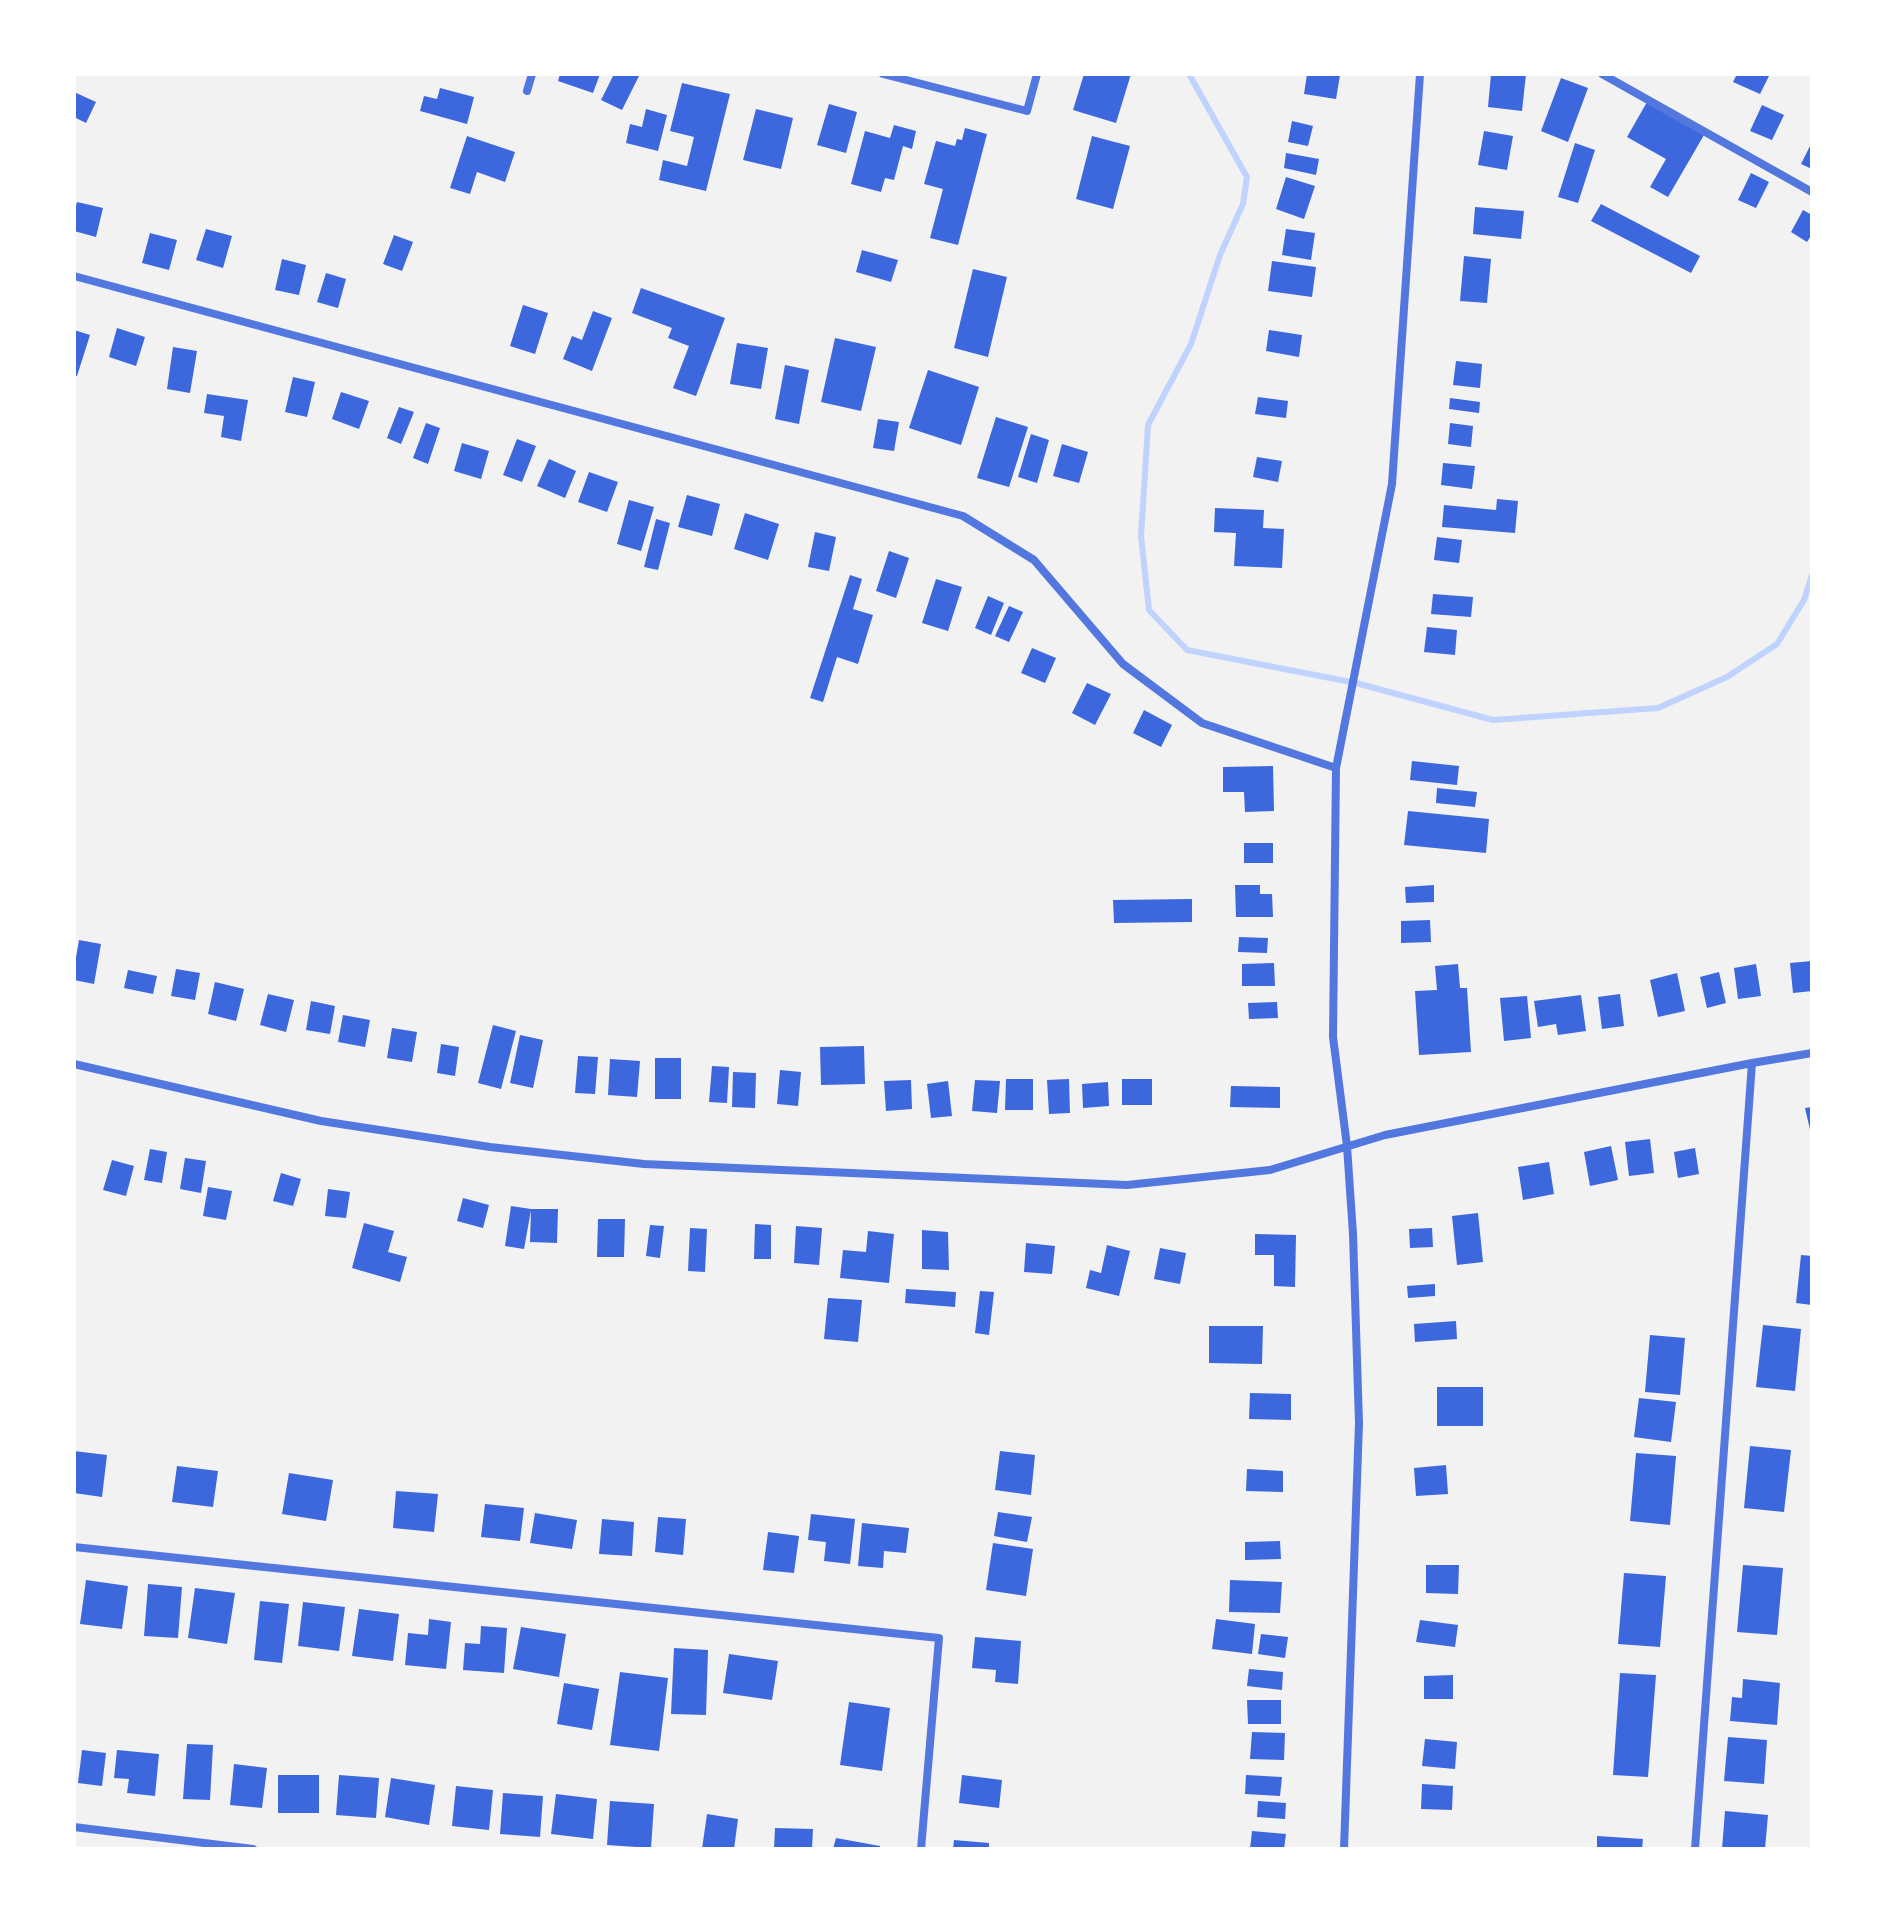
<!DOCTYPE html>
<style>
body{margin:0}
#map{position:relative;width:1886px;height:1923px;overflow:hidden;background:#f2f2f2;font-family:Mulish,sans-serif}
canvas{display:block}
.frame{position:absolute;inset:0;border:76px solid #fff;pointer-events:none}
</style>
<div id="map">
<canvas width="1886" height="1923"></canvas>
<div class="frame"></div>
</div>
<script>
const c = document.querySelector('canvas').getContext('2d');
c.lineJoin = 'round';
function strokePath(path, color, width, dash) { c.strokeStyle = color; c.lineWidth = width; c.lineCap = dash ? 'butt' : 'round'; c.setLineDash(dash || []); c.stroke(path); }
function paint(path, color) { c.fillStyle = color; c.fill(path, 'evenodd'); }
strokePath(new Path2D(`
 M1189,74L1247,177L1243,204L1220,255L1191,344L1148,425L1141,536L1149,610L1187,650L1356,683L1493,720L1658,708L1727,677L1777,644L1804,600L1812,575`), '#bfd3fe', 6);
paint(new Path2D(`
 M560,74H600L593,93L558,81Z
 M614,74H640L622,110L601,100Z
 M1084,74H1131L1116,123L1073,110Z
 M1307,74L1340,75L1336,99L1304,94Z
 M1491,74H1526L1522,111L1488,107Z
 M1737,74H1770L1760,94L1733,82Z
 M1561,78L1588,88L1568,142L1541,131Z
 M682,83L730,94L706,191L659,180L663,160L687,166L694,137L670,131Z
 M440,88L474,97L467,124L420,111L424,96L437,99Z
 M74,92L96,102L86,123L74,117Z
 M1647,102L1704,135L1668,197L1650,187L1666,159L1627,137Z
 M829,104L857,112L846,153L817,145Z
 M1762,105L1784,115L1772,140L1750,131Z
 M646,109L667,115L658,151L626,143L630,124L642,127Z
 M756,109L793,118L781,169L743,160Z
 M1292,121L1313,126L1308,146L1288,142Z
 M894,125L916,131L912,149L903,146L894,180L885,178L881,192L851,184L865,131L890,138Z
 M965,128L987,134L958,245L930,238L943,189L924,184L936,141L955,146L957,139L962,140Z
 M1484,131L1513,136L1507,170L1478,165Z
 M467,136L515,152L505,182L477,172L470,194L450,188Z
 M1092,136L1130,146L1113,209L1076,199Z
 M1812,142V169L1801,164Z
 M1575,143L1595,150L1578,203L1558,197Z
 M1286,153L1319,159L1316,175L1284,168Z
 M1751,173L1769,182L1756,208L1738,200Z
 M1286,177L1315,186L1304,219L1276,209Z
 M77,202L103,208L96,237L74,231V214Z
 M1601,204L1700,256L1691,273L1591,221Z
 M1475,207L1524,211L1521,239L1473,234Z
 M1803,210L1812,215V234L1807,242L1791,232Z
 M206,229L232,236L223,268L196,260Z
 M1286,229L1315,233L1311,260L1282,255Z
 M150,233L177,240L169,270L142,263Z
 M394,235L413,242L402,271L383,264Z
 M862,250L898,260L891,282L856,272Z
 M1464,256L1491,259L1487,303L1460,301Z
 M282,259L306,265L299,295L275,290Z
 M1272,261L1316,267L1312,297L1268,291Z
 M973,269L1007,277L988,357L954,348Z
 M326,273L346,279L338,308L317,302Z
 M641,288L725,318L696,396L673,388L689,346L668,338L672,328L632,313Z
 M523,305L548,313L535,354L510,346Z
 M593,311L612,318L592,371L563,359L572,336L582,340Z
 M117,328L145,337L136,366L109,357Z
 M74,330L90,335L77,376L74,375Z
 M1269,330L1302,335L1299,357L1266,351Z
 M835,338L876,347L861,411L821,402Z
 M737,343L768,348L761,389L730,384Z
 M173,347L197,351L190,393L167,389Z
 M1456,361L1482,364L1480,388L1453,385Z
 M785,365L809,370L799,424L775,419Z
 M928,370L979,387L961,445L909,428Z
 M293,377L315,382L307,417L285,412Z
 M341,392L369,401L359,429L332,419Z
 M207,394L248,400L241,441L221,437L224,416L204,413Z
 M1258,397L1288,401L1286,418L1255,414Z
 M1450,398L1480,402L1479,413L1449,409Z
 M399,407L414,412L401,444L387,438Z
 M996,417L1028,427L1009,487L977,478Z
 M878,419L899,422L894,451L873,448Z
 M426,423L440,428L428,464L413,458Z
 M1450,423L1473,426L1471,447L1448,444Z
 M1031,434L1049,440L1037,483L1018,477Z
 M517,439L536,446L522,482L503,475Z
 M462,443L489,451L481,479L454,471Z
 M1062,444L1088,452L1079,483L1053,476Z
 M1257,457L1282,461L1278,482L1253,477Z
 M549,459L576,471L565,498L537,486Z
 M1443,463L1475,466L1472,489L1441,485Z
 M589,472L618,482L607,512L578,502Z
 M687,495L720,504L712,536L678,527Z
 M1497,499L1518,501L1515,533L1442,527L1444,505L1496,510Z
 M629,500L654,507L641,551L617,544Z
 M1215,508L1264,510L1263,528L1284,529L1282,568L1234,566L1236,533L1214,532Z
 M745,513L779,524L768,560L734,549Z
 M656,519L670,523L658,570L644,567Z
 M815,532L836,537L829,571L808,567Z
 M1437,537L1462,540L1459,563L1434,560Z
 M889,551L909,558L896,598L876,591Z
 M850,575L862,579L853,609L873,615L858,664L837,657L823,702L810,698Z
 M936,579L962,587L948,631L922,623Z
 M1433,594L1473,597L1471,617L1431,614Z
 M988,596L1004,603L991,635L975,628Z
 M1009,606L1023,612L1009,642L995,636Z
 M1427,627L1457,630L1455,655L1424,652Z
 M1032,648L1056,658L1045,683L1021,673Z
 M1087,683L1111,694L1095,725L1072,713Z
 M1144,710L1172,725L1161,747L1133,733Z
 M1412,761L1459,766L1457,785L1410,780Z
 M1273,766L1274,811L1245,812L1244,792H1223V767Z
 M1437,788L1477,792L1475,807L1436,803Z
 M1408,811L1489,819L1486,853L1404,845Z
 M1244,843H1273V863H1244Z
 M1235,885H1260V894H1272L1273,917H1236Z
 M1434,885V902L1406,903L1405,887Z
 M1192,899V922L1114,923L1113,900Z
 M1430,920L1431,942L1401,943V921Z
 M1239,937L1268,938L1267,953L1238,952Z
 M79,940L101,944L94,984L74,980V969Z
 M1812,961V991L1793,993L1790,963Z
 M1274,963L1275,986H1242V964Z
 M1458,964L1460,988H1467L1471,1052L1419,1055L1415,991L1437,990L1435,966Z
 M1756,964L1761,996L1738,999L1734,968Z
 M176,969L200,973L195,1000L171,996Z
 M128,970L157,976L153,994L124,988Z
 M1719,972L1726,1003L1707,1008L1700,977Z
 M1677,973L1685,1011L1658,1017L1650,980Z
 M215,982L244,989L236,1021L208,1014Z
 M268,994L294,1000L286,1032L260,1025Z
 M1620,994L1624,1026L1602,1029L1598,997Z
 M1581,995L1586,1031L1558,1035L1556,1024L1538,1027L1534,1001Z
 M1527,996L1531,1038L1504,1041L1500,998Z
 M311,1001L335,1006L330,1034L306,1030Z
 M1277,1002L1278,1018L1249,1019L1248,1003Z
 M343,1015L370,1020L365,1047L338,1042Z
 M493,1025L516,1031L501,1089L478,1083Z
 M392,1028L417,1032L412,1062L387,1058Z
 M520,1035L543,1040L533,1088L510,1083Z
 M441,1044L459,1047L455,1076L437,1073Z
 M864,1046L865,1084L821,1085L820,1047Z
 M578,1056L598,1057L595,1094L575,1093Z
 M655,1058H681V1099H655Z
 M610,1059L640,1061L637,1097L608,1095Z
 M712,1066L729,1067L727,1103L709,1102Z
 M780,1070L801,1072L798,1106L777,1104Z
 M733,1072L756,1073L755,1108L732,1107Z
 M1006,1079H1033V1110H1005Z
 M1069,1079L1070,1113L1049,1114L1047,1080Z
 M1122,1079H1152V1105H1122Z
 M911,1080L912,1109L886,1111L884,1081Z
 M975,1080L1000,1081L997,1113L972,1111Z
 M948,1081L952,1116L931,1118L927,1084Z
 M1108,1082L1109,1106L1083,1108L1082,1084Z
 M1231,1086L1280,1087V1108L1230,1107Z
 M1812,1107V1134H1811L1805,1108Z
 M1650,1139L1654,1173L1629,1176L1625,1142Z
 M1611,1146L1618,1180L1590,1186L1584,1152Z
 M1695,1148L1699,1174L1678,1178L1674,1152Z
 M150,1149L167,1152L162,1183L144,1180Z
 M185,1158L206,1161L201,1193L180,1189Z
 M112,1160L134,1166L126,1196L103,1190Z
 M1549,1162L1554,1194L1523,1200L1518,1167Z
 M281,1173L301,1179L293,1206L273,1201Z
 M208,1187L232,1191L226,1220L203,1216Z
 M328,1189L350,1192L346,1218L325,1216Z
 M463,1198L489,1205L483,1228L457,1221Z
 M511,1206L531,1209H558L557,1243L530,1242L531,1210L524,1249L505,1246Z
 M1478,1213L1483,1262L1457,1265L1452,1216Z
 M598,1219H625L624,1257H597Z
 M364,1223L394,1231L388,1252L407,1257L400,1282L352,1268Z
 M755,1224L771,1225V1259H754Z
 M650,1225L664,1226L660,1258L646,1256Z
 M796,1226L822,1228L819,1265L794,1263Z
 M690,1228L707,1229L705,1272L688,1271Z
 M1432,1228L1433,1247L1410,1248L1409,1229Z
 M922,1230L948,1232L949,1270L922,1269Z
 M868,1231L894,1234L889,1283L840,1278L843,1250L866,1252Z
 M1255,1234L1296,1235L1295,1287L1274,1286V1255H1255Z
 M1026,1243L1055,1246L1052,1274L1024,1272Z
 M1107,1245L1130,1251L1119,1296L1086,1288L1090,1270L1101,1273Z
 M1160,1248L1186,1253L1180,1284L1154,1279Z
 M1801,1255L1812,1256V1305L1796,1303Z
 M1435,1284V1296L1408,1298L1407,1286Z
 M906,1289L956,1292L955,1307L905,1303Z
 M980,1291L994,1292L989,1335L975,1333Z
 M828,1298L862,1300L858,1342L824,1339Z
 M1456,1321L1457,1339L1415,1342L1414,1324Z
 M1763,1325L1801,1329L1795,1391L1756,1387Z
 M1209,1326H1263L1262,1364L1209,1363Z
 M1650,1335L1685,1338L1680,1395L1645,1392Z
 M1437,1387H1483V1426H1437Z
 M1250,1393L1291,1394V1420L1249,1419Z
 M1639,1398L1676,1402L1671,1442L1634,1437Z
 M1750,1446L1791,1450L1784,1512L1744,1508Z
 M74,1451L107,1455L102,1497L74,1493Z
 M1000,1451L1035,1455L1031,1495L995,1490Z
 M1636,1453L1676,1456L1670,1525L1630,1521Z
 M1446,1465L1448,1494L1416,1496L1414,1468Z
 M177,1466L218,1471L213,1507L172,1502Z
 M1247,1469L1283,1471V1492L1246,1491Z
 M289,1473L333,1480L326,1521L282,1514Z
 M396,1491L438,1494L434,1532L393,1528Z
 M485,1504L524,1508L520,1541L481,1537Z
 M998,1512L1032,1517L1027,1542L994,1536Z
 M535,1513L577,1520L572,1549L530,1543Z
 M811,1514L855,1519L850,1564L824,1561L826,1542L808,1540Z
 M658,1517L686,1519L683,1555L655,1552Z
 M602,1519L634,1522L632,1556L599,1554Z
 M862,1523L909,1528L906,1553L884,1551L883,1568L858,1566Z
 M768,1532L799,1536L794,1573L763,1570Z
 M1280,1541L1281,1559L1245,1560V1542Z
 M993,1543L1033,1549L1026,1596L986,1590Z
 M1426,1565H1459L1458,1594L1426,1593Z
 M1743,1565L1783,1568L1777,1635L1737,1632Z
 M1624,1573L1666,1576L1660,1647L1618,1644Z
 M86,1580L128,1586L122,1629L80,1624Z
 M1230,1580L1282,1582L1280,1613L1229,1612Z
 M148,1584L182,1587L178,1638L144,1636Z
 M195,1588L235,1593L227,1644L188,1638Z
 M260,1601L289,1604L282,1663L254,1660Z
 M303,1602L345,1607L339,1651L298,1646Z
 M359,1609L399,1614L393,1661L352,1656Z
 M429,1619L451,1622L446,1669L405,1665L408,1633L428,1635Z
 M1216,1619L1255,1624L1252,1654L1212,1649Z
 M1420,1620L1458,1625L1455,1647L1416,1642Z
 M481,1626L507,1628L504,1673L463,1670L465,1643L480,1644Z
 M521,1627L566,1634L559,1677L513,1669Z
 M1261,1634L1288,1637L1285,1658L1258,1654Z
 M975,1637L1021,1641L1018,1684L995,1682L996,1670L972,1668Z
 M674,1648L708,1650L706,1715L671,1714Z
 M729,1654L778,1661L772,1700L723,1693Z
 M1249,1669L1283,1672L1282,1690L1247,1686Z
 M620,1672L668,1678L659,1751L610,1745Z
 M1620,1673L1656,1675L1648,1777L1613,1775Z
 M1453,1675V1699H1424V1676Z
 M1743,1679L1780,1683L1777,1725L1730,1721L1732,1697L1742,1698Z
 M564,1683L599,1689L592,1730L557,1724Z
 M1247,1700H1281V1724H1248Z
 M849,1702L890,1708L882,1771L840,1765Z
 M1252,1732L1285,1733L1284,1760L1250,1759Z
 M1728,1737L1767,1740L1764,1784L1724,1781Z
 M1425,1739L1457,1742L1455,1769L1422,1766Z
 M187,1744L213,1745L210,1800L183,1799Z
 M82,1750L106,1753L102,1786L78,1783Z
 M117,1750L159,1754L155,1796L127,1793L129,1779L114,1778Z
 M234,1764L267,1768L262,1808L230,1805Z
 M278,1775H319V1813H278Z
 M339,1775L379,1778L376,1818L336,1815Z
 M962,1775L1002,1780L999,1808L959,1803Z
 M1246,1775L1282,1777L1280,1796L1245,1794Z
 M391,1778L435,1785L429,1825L385,1817Z
 M1422,1784L1453,1786L1452,1810L1421,1809Z
 M456,1786L493,1790L489,1830L452,1826Z
 M503,1793L543,1796L540,1837L500,1834Z
 M556,1794L597,1799L593,1839L551,1834Z
 M610,1801L654,1804L651,1848L607,1845Z
 M1258,1801L1286,1803L1285,1819L1257,1817Z
 M1725,1811L1768,1815L1765,1849H1722Z
 M707,1814L738,1819L734,1849H702Z
 M775,1828L813,1829L812,1849H774Z
 M1252,1831L1286,1834L1284,1849H1250Z
 M1597,1836L1643,1839L1642,1849H1597Z
 M836,1838L880,1846V1849H833Z
 M954,1840L989,1843V1849H953Z`), '#3d67dc');
strokePath(new Path2D(`
 M883,74L1027,111L1037,74
 M1602,74L1812,192
 M527,91L532,74
 M74,276L963,516L1034,560L1123,664L1202,723L1336,768
 M74,1064L321,1121L490,1147L644,1164L1127,1185L1270,1170L1385,1135L1752,1063L1812,1053
 M74,1547L939,1638L921,1849
 M74,1827L253,1849
 M1344,1849L1359,1423L1353,1234L1347,1146L1333,1037L1336,768L1392,484L1420,74
 M1695,1849L1752,1063`), '#5277de', 8);
</script>
